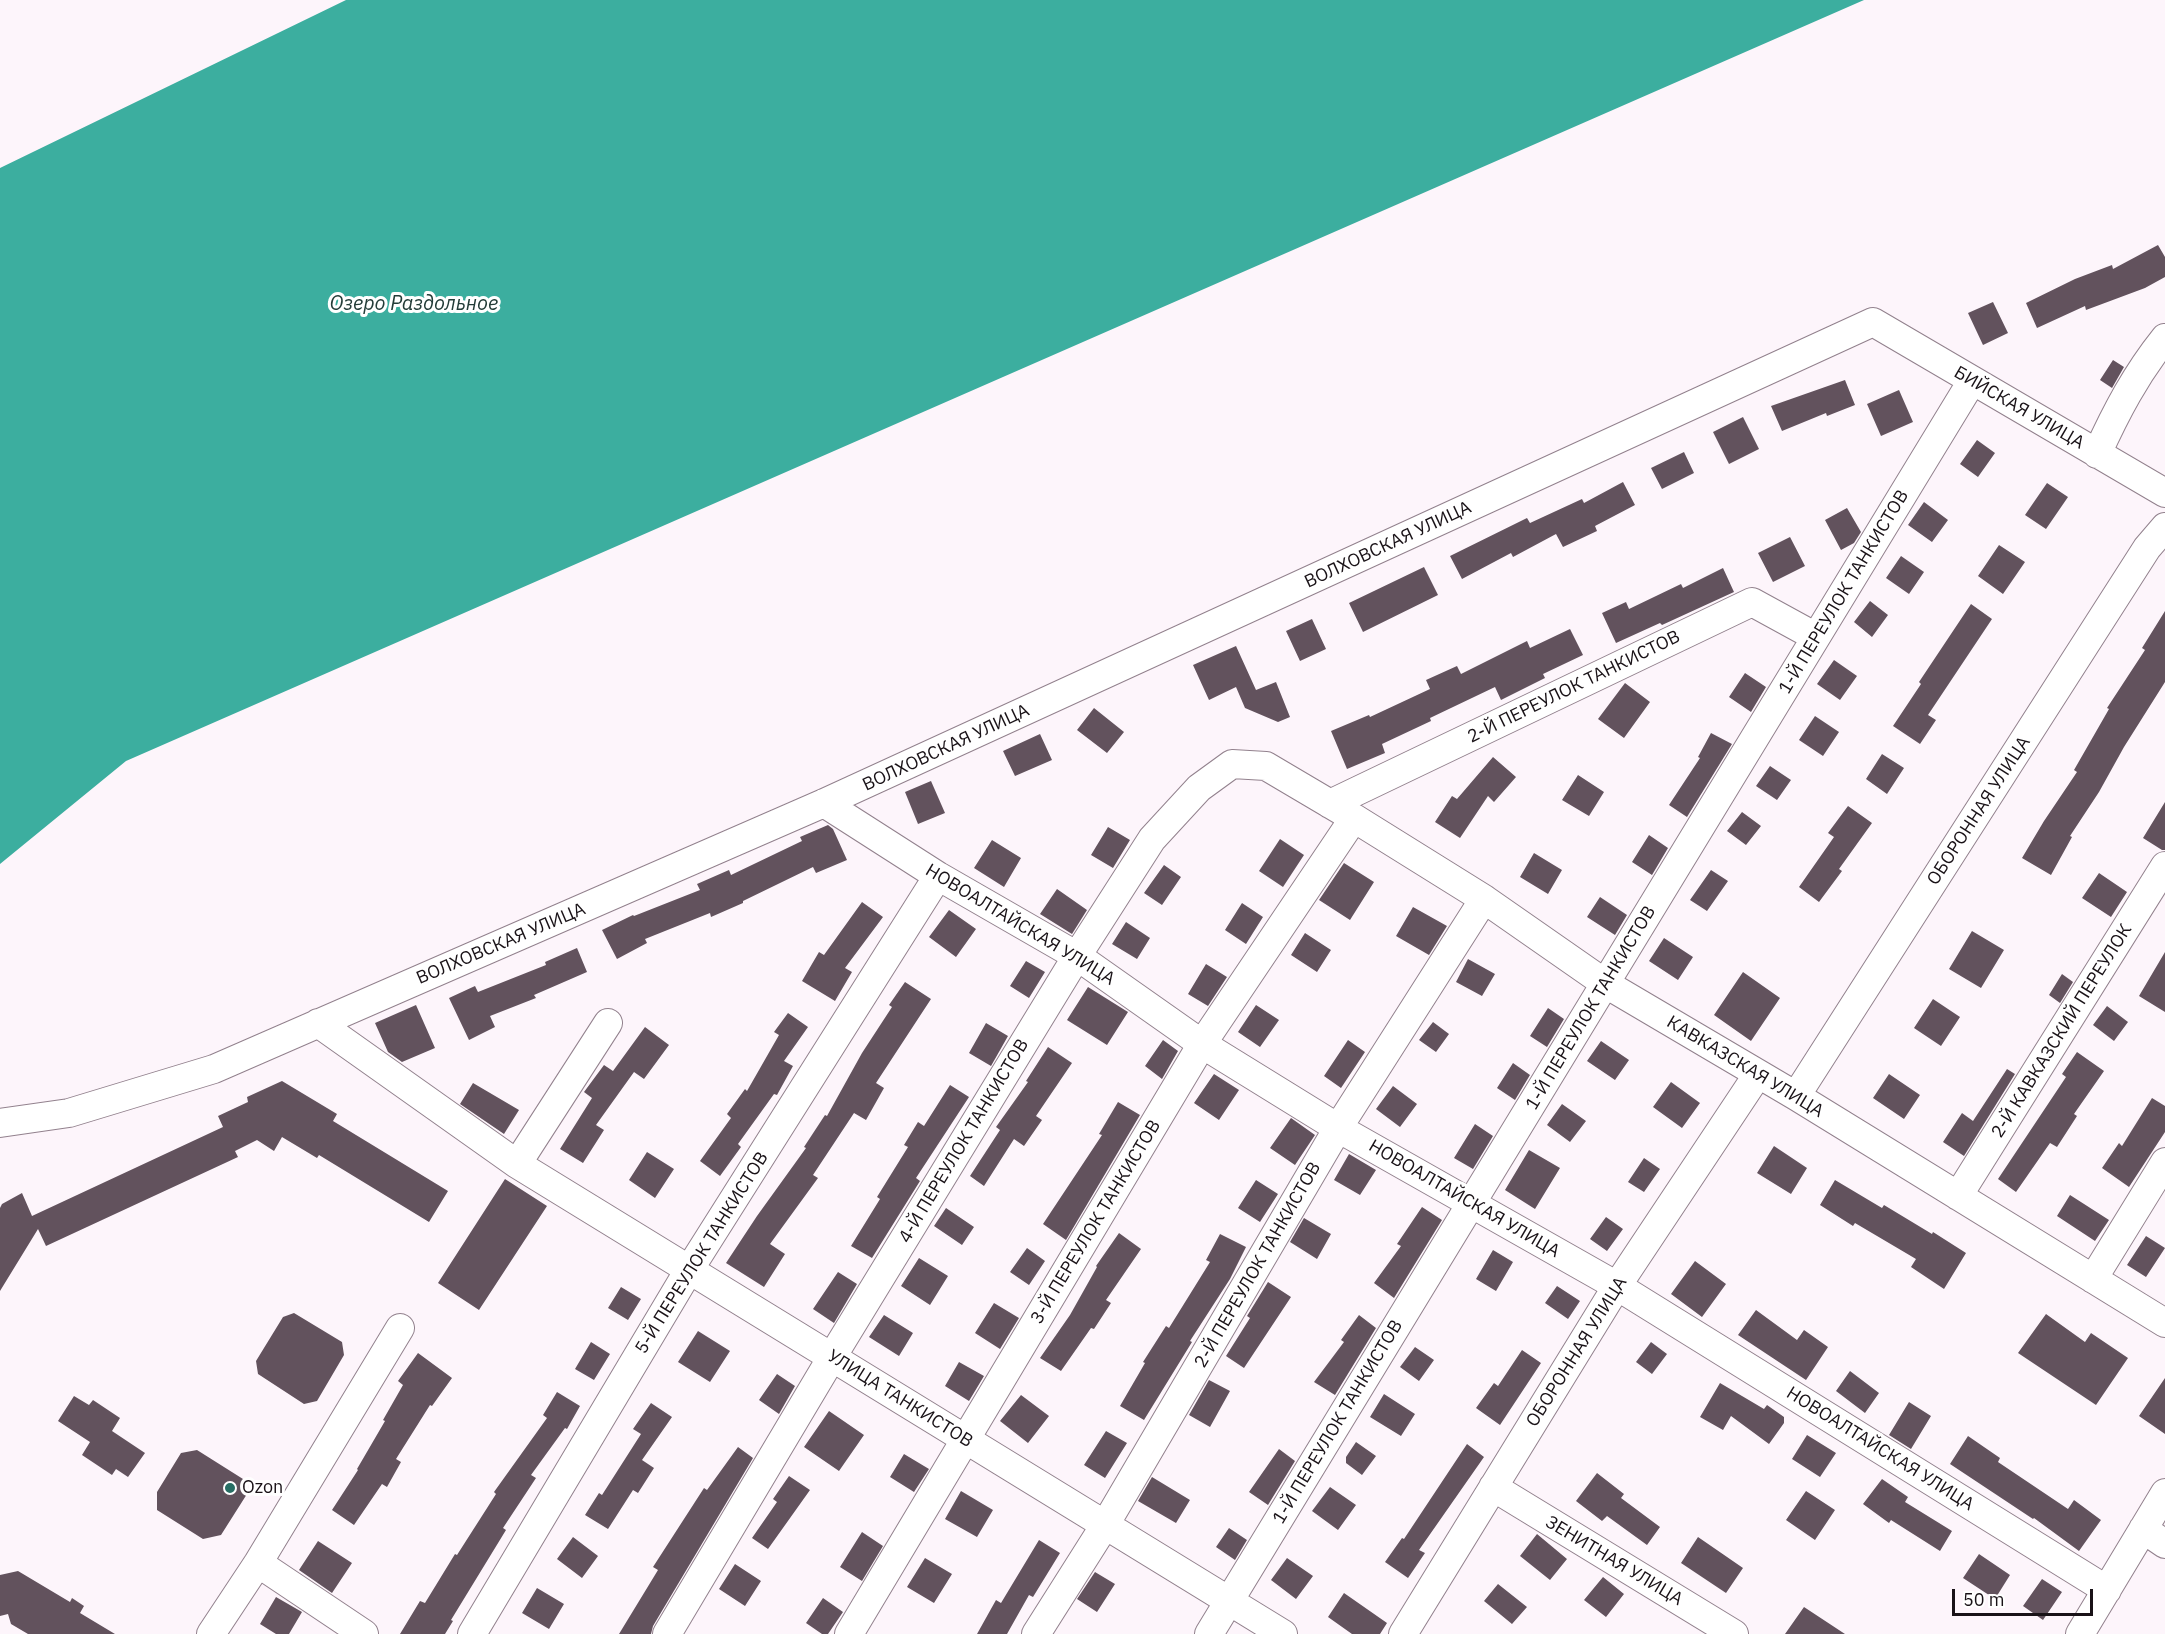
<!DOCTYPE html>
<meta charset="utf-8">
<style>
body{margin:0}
#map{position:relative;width:2165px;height:1634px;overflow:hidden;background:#fdf5fb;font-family:"IBM Plex Sans",sans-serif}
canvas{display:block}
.scale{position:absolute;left:1952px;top:1589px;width:141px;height:27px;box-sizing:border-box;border:3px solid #191217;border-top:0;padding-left:8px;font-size:18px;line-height:21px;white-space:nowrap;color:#191217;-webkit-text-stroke:4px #fff;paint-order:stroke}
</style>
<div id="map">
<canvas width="2165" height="1634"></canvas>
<div class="scale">50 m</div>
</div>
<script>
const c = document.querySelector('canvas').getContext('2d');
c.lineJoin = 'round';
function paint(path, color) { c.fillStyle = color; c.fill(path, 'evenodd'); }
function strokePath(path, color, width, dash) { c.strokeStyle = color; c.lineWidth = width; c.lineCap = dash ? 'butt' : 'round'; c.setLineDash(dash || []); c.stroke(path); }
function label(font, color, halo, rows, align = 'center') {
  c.font = font + ' "IBM Plex Sans",sans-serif'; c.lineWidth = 6; c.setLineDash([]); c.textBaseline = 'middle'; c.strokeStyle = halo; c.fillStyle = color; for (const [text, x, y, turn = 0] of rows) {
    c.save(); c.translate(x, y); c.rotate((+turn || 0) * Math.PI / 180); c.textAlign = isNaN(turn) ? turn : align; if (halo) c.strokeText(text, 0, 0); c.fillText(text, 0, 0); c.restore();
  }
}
paint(new Path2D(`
 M346,0H1864L126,761L0,864V168Z`), '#3cae9f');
paint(new Path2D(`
 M2158,245L2165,257V277L2145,288L2086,310L2085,306L2037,328L2026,303L2075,279L2112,265L2113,269Z
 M1993,302L2008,333L1983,345L1968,313Z
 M2113,360L2124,367L2112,388L2100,380Z
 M1845,380L1855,405L1827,416L1826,413L1782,431L1771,406Z
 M1899,390L1913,422L1881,436L1867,404Z
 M1743,417L1759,449L1729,464L1713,432Z
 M1977,440L1995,453L1978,477L1960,464Z
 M1684,452L1694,473L1662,489L1651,468Z
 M1623,482L1635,505L1595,526L1597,531L1563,547L1556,534L1513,557L1511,553L1462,579L1450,556L1527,518L1530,523L1582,499L1584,503Z
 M2047,483L2068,497L2046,529L2025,515Z
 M1924,502L1948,520L1932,542L1908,525Z
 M1847,508L1861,532L1854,543L1841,550L1825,520Z
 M1790,537L1805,566L1773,582L1758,553Z
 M1999,545L2025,562L2003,594L1978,576Z
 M1901,556L1924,572L1909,594L1886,578Z
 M1424,567L1438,595L1363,632L1349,603Z
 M1723,568L1734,592L1662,625L1660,623L1616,643L1602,613L1626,602L1629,609L1681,584L1683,588Z
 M1870,601L1888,615L1872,637L1854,622Z
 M1971,604L1992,619L1928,715L1936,720L1920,744L1893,726L1921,684L1919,682Z
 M2165,611V682L2124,747L2099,792L2070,836L2072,837L2051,875L2022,858L2044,821L2077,772L2074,770L2109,709L2107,708L2145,650L2142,648Z
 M1312,619L1326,649L1300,661L1286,631Z
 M1570,629L1583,655L1543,674L1545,678L1501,700L1495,687L1430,718L1431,721L1382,744L1385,753L1347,769L1331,731L1369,715L1370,717L1430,689L1426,680L1457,666L1461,674L1527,641L1530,648Z
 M1236,646L1256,690L1276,682L1290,717L1278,722L1245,708L1236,687L1209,700L1193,665Z
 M1834,660L1857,676L1840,700L1817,684Z
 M1745,673L1766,687L1751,712L1729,697Z
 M1625,683L1650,702L1624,738L1598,719Z
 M1094,708L1124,732L1107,753L1077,730Z
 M1815,716L1839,732L1823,756L1799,740Z
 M1711,733L1732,744L1687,817L1669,805L1700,758L1698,757Z
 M1040,734L1052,760L1015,776L1003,751Z
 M1882,754L1904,768L1887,794L1866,779Z
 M1493,757L1516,777L1494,802L1488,796L1460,838L1435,822L1452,796L1457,799Z
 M1770,766L1791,780L1777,800L1756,786Z
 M1578,775L1604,792L1589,816L1562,800Z
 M931,781L945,813L918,824L905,792Z
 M2165,802V850H2162L2143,838Z
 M1848,806L1872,823L1839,869L1842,871L1819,902L1799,887L1834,837L1828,833Z
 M1742,812L1761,826L1746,845L1727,831Z
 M828,825L833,829L847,860L816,873L813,867L743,901V903L711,917L710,913L645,939L647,943L617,959L602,930L633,915L634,916L700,890L697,884L729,870L731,875L802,841L800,837Z
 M1108,827L1130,840L1113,868L1091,855Z
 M1649,835L1668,848L1652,875L1632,862Z
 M1280,839L1304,855L1283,887L1259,871Z
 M992,840L1021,858L1004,887L974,868Z
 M1534,853L1562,870L1548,894L1520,877Z
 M1344,863L1374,882L1350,920L1319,900Z
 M1164,865L1181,877L1162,905L1144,893Z
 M1711,870L1728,881L1707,911L1690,900Z
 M2099,873L2127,892L2111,917L2082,898Z
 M1057,889L1087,910L1072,934L1040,914Z
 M1600,897L1627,915L1615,935L1587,917Z
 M862,902L883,917L845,968L852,972L835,1001L802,981L819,952L824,955Z
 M1242,903L1263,917L1246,944L1225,930Z
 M1413,907L1447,926L1429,955L1396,936Z
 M949,910L976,929L956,957L929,937Z
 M1126,922L1150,938L1137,959L1112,944Z
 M1972,931L2004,950L1981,988L1949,969Z
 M1305,933L1331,950L1317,972L1291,955Z
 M1664,938L1693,957L1678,980L1649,961Z
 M577,948L587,972L534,995L536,998L490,1016L495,1027L469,1040L449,998L475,986L478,992L546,965L545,962Z
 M2165,952V1012L2139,996Z
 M1468,959L1495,974L1482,996L1456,982Z
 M1026,961L1045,972L1029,998L1010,986Z
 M1206,964L1227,977L1208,1006L1188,994Z
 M1743,972L1780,998L1751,1041L1714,1015Z
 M2062,974L2073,982L2060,1003L2049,995Z
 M905,982L931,999L876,1083L884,1088L866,1120L854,1113L813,1175L818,1178L770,1244L785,1254L764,1287L726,1263L757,1216L806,1148L804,1147L825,1115L827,1116L862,1053L892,1007L889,1005Z
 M1088,987L1128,1012L1107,1045L1067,1020Z
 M1933,999L1960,1017L1941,1046L1914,1028Z
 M416,1005L435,1048L402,1062L388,1052L375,1023Z
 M1256,1005L1279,1020L1260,1047L1238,1032Z
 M2107,1006L2128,1022L2114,1041L2093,1025Z
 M1548,1008L1564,1019L1547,1047L1530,1036Z
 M788,1013L808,1027L784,1061L793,1066L777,1095L774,1094L738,1144L741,1147L720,1176L700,1161L731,1118L727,1114L745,1089L747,1091L779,1035L774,1032Z
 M1433,1022L1449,1034L1436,1052L1419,1040Z
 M986,1023L1008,1036L991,1066L969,1053Z
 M645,1027L669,1045L644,1079L634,1072L596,1125L604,1130L583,1163L560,1149L592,1098L584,1092L604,1065L613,1071Z
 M1163,1040L1178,1051L1162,1079L1145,1066Z
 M1348,1040L1365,1052L1341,1088L1324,1076Z
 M1601,1041L1629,1060L1615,1080L1587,1061Z
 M1048,1047L1072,1063L1036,1116L1042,1120L1024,1146L1014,1139L984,1186L970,1176L1000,1130L996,1127L1028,1082L1026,1081Z
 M2077,1052L2104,1071L2074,1114L2077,1116L2057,1147L2050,1143L2016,1192L1998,1179L2066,1077L2062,1074Z
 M1513,1063L1530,1075L1515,1100L1497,1088Z
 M2007,1069L2015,1074L1964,1156L1943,1142L1962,1113L1973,1121Z
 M1214,1074L1239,1090L1219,1120L1194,1103Z
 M1889,1074L1920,1095L1904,1119L1873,1098Z
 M282,1081L337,1114L333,1121L448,1191L429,1222L319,1155L317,1158L282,1137L274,1151L257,1140L235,1151L238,1157L46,1246L38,1229L0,1291V1208L2,1204L22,1193L32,1216L223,1127L218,1116L248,1102L247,1097Z
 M1671,1082L1700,1103L1682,1128L1653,1107Z
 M473,1083L519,1110L504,1134L460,1104Z
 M950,1085L969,1097L916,1178L920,1181L872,1258L851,1246L880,1199L877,1197L908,1147L904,1145L918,1122L924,1126Z
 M1393,1086L1417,1104L1400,1127L1376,1109Z
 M2152,1098L2165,1106V1132L2129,1187L2102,1168L2119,1143L2122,1146Z
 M1118,1102L1140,1115L1066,1240L1043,1224L1102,1135L1099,1134Z
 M1562,1104L1586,1121L1570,1142L1547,1125Z
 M1291,1118L1315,1135L1295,1165L1270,1148Z
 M1475,1124L1493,1136L1473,1169L1454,1158Z
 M1774,1146L1807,1168L1791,1194L1757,1173Z
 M1529,1150L1560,1168L1535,1209L1505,1190Z
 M647,1152L674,1169L655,1198L629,1180Z
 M1349,1154L1376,1170L1360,1195L1334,1180Z
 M1644,1158L1660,1169L1644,1192L1628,1182Z
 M505,1179L547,1206L479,1310L438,1283Z
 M1256,1180L1278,1194L1260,1222L1238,1208Z
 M1835,1180L1882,1208L1884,1205L1932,1234L1933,1232L1966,1253L1944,1289L1911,1267L1916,1259L1855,1223L1853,1226L1820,1205Z
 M2070,1195L2109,1220L2095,1241L2057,1216Z
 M1422,1207L1442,1220L1394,1298L1374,1283L1401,1246L1397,1244Z
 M946,1208L974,1227L962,1245L934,1226Z
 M1606,1217L1623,1229L1607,1251L1590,1239Z
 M1304,1218L1331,1234L1317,1259L1290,1242Z
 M1119,1233L1141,1249L1106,1300L1111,1303L1094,1329L1091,1328L1061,1371L1040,1358L1070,1315L1097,1267L1096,1266Z
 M1220,1234L1246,1247L1230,1279L1190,1341L1192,1342L1144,1420L1120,1406L1145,1363L1143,1362L1166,1326L1169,1328L1210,1262L1206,1260Z
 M2146,1236L2165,1248L2146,1277L2127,1265Z
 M1027,1248L1045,1261L1029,1285L1010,1272Z
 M1493,1250L1513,1262L1496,1291L1476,1279Z
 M919,1258L948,1276L930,1305L901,1286Z
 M1695,1261L1726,1284L1702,1317L1671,1294Z
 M838,1272L857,1284L834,1323L813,1309Z
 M1268,1282L1291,1297L1244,1368L1226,1356L1250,1318L1247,1316Z
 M1557,1286L1580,1301L1568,1319L1545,1303Z
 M621,1287L641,1299L628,1320L608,1308Z
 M994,1303L1019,1318L1000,1349L975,1333Z
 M1756,1310L1797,1340L1804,1330L1828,1347L1806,1380L1738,1335Z
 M294,1313L342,1342L344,1355L317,1401L304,1404L258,1374L256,1361L283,1317Z
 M2046,1314L2085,1342L2091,1333L2128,1358L2096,1405L2018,1353Z
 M884,1315L913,1333L899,1356L869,1337Z
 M1359,1315L1376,1328L1335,1395L1314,1382L1344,1342L1341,1340Z
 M698,1331L730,1351L710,1382L678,1362Z
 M591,1342L610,1354L594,1380L575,1369Z
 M1651,1342L1667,1354L1652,1374L1636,1362Z
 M1415,1347L1434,1360L1419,1381L1400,1367Z
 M1522,1350L1541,1363L1500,1425L1476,1408L1494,1383L1498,1386Z
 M418,1353L452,1378L432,1406L430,1405L396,1459L401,1462L387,1487L382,1484L354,1525L332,1510L358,1470L357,1469L385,1421L383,1420L403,1385L398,1381Z
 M959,1362L984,1376L969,1401L945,1386Z
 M1850,1371L1879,1393L1865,1413L1836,1391Z
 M777,1374L795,1386L779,1414L759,1400Z
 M2165,1378V1434L2139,1416Z
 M1209,1380L1230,1391L1210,1427L1189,1415Z
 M1720,1383L1764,1409L1767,1405L1784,1417V1423L1769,1444L1731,1416L1723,1430L1700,1417Z
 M557,1392L580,1406L567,1429L565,1428L531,1475L536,1478L503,1528L506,1530L451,1620L453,1621L445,1634H400L420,1601L425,1603L455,1554L457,1555L496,1494L494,1492L547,1418L543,1415Z
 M1384,1394L1415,1414L1401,1436L1370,1417Z
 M1021,1395L1049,1416L1028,1443L1000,1421Z
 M74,1396L89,1405L93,1400L120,1418L112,1431L145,1453L128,1477L116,1469L112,1475L82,1455L90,1442L58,1421Z
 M1909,1402L1931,1416L1911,1449L1889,1435Z
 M651,1403L672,1417L642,1460L654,1468L638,1493L633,1490L608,1529L585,1515L599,1493L602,1495L641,1434L633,1429Z
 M829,1411L864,1435L839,1471L804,1447Z
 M1106,1431L1127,1443L1105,1478L1084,1465Z
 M1807,1435L1836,1453L1820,1477L1792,1459Z
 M1968,1436L2000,1458L1998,1462L2068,1509L2074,1500L2101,1520L2079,1551L2034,1518L2033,1519L1950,1464Z
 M1356,1442L1376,1456L1362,1475L1346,1463V1457Z
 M1467,1444L1484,1457L1419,1550L1425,1553L1408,1578L1385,1562L1402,1538L1404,1539Z
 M738,1447L753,1458L653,1626L651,1634H619L658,1570L653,1567L704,1488L707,1490Z
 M1279,1449L1295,1461L1268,1505L1249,1492Z
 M197,1450L243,1479L247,1494L221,1535L203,1539L157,1510V1492L181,1453Z
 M904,1454L929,1469L914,1492L890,1477Z
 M1597,1473L1624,1494L1621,1498L1660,1527L1647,1545L1607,1516L1602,1521L1576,1501Z
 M789,1476L810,1490L768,1549L752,1538L777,1502L773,1499Z
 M1152,1477L1190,1500L1176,1523L1138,1501Z
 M1882,1479L1908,1497L1905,1502L1952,1531L1940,1551L1891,1520L1889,1523L1863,1504Z
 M1330,1487L1356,1505L1338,1530L1312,1511Z
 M961,1491L993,1510L977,1537L945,1519Z
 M1806,1491L1835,1510L1815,1540L1786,1520Z
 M1229,1528L1247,1540L1235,1560L1216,1547Z
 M862,1532L883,1546L862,1581L840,1567Z
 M1537,1534L1567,1559L1550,1580L1520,1556Z
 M573,1537L598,1556L582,1578L557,1559Z
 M1698,1537L1743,1568L1726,1593L1681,1563Z
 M1039,1540L1060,1553L1033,1597L1029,1595L1007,1634H977L996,1600L1001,1603Z
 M318,1541L352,1563L332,1593L299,1570Z
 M1979,1554L2010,1575L1995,1599L1963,1578Z
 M925,1558L952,1574L934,1603L907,1587Z
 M1287,1558L1313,1576L1296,1599L1271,1580Z
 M735,1564L761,1581L745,1606L719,1589Z
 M18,1571L70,1602L72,1598L84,1606L80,1613L115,1634H28L11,1624L8,1614L0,1616V1575Z
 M1095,1572L1115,1584L1097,1612L1077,1599Z
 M1603,1577L1624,1594L1606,1617L1584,1600Z
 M2042,1579L2062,1592L2043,1620L2023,1606Z
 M1498,1584L1527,1607L1512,1624L1484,1601Z
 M537,1588L564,1604L549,1629L522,1613Z
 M1344,1593L1387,1623L1380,1634H1352L1328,1617Z
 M276,1597L302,1612L289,1634H276L260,1624Z
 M823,1598L843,1612L828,1634H822L806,1623Z
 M1804,1607L1845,1634H1785Z`), '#62525d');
const minor = new Path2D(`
 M2097,454C2116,412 2136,374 2165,338
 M824,803L938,876L1077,956L1202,1044L1338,1128L1617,1286L2107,1590
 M1330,804L1752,602L1816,637
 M318,1023L517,1164L1283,1634
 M1796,1096L2147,548L2165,527
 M0,1123L69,1113L214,1069L824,803L1873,322L2165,493
 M517,1164L608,1023
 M1958,1196L2165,866
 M2093,1279L2165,1162
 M1493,1487L1734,1634
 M2143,1529L2165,1544
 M258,1563L364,1634
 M211,1634L258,1563L400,1328
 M472,1634L689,1270L938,876
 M667,1634L832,1357L1077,956L1152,839L1199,788L1232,764L1266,766L1354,818L1484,899L1606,984L1796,1096L2165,1323
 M849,1634L1202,1044L1354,818
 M1036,1634L1105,1525L1338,1128L1484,899
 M1209,1634L1972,381
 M1403,1634L1617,1286L1758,1074
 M2080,1634L2165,1493`);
strokePath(minor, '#92818d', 30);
strokePath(minor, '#fff', 28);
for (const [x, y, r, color] of [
 [230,1488,6,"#276e64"]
]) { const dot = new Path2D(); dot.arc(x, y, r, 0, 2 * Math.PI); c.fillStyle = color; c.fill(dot); strokePath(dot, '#fff', 2); }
label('18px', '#191217', '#fff', [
 ["БИЙСКАЯ УЛИЦА",2019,408,30],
 ["ВОЛХОВСКАЯ УЛИЦА",1388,545,-25],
 ["1-Й ПЕРЕУЛОК ТАНКИСТОВ",1844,592,-59],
 ["2-Й ПЕРЕУЛОК ТАНКИСТОВ",1574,687,-26],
 ["ВОЛХОВСКАЯ УЛИЦА",946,748,-25],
 ["ОБОРОННАЯ УЛИЦА",1979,811,-57],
 ["НОВОАЛТАЙСКАЯ УЛИЦА",1020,925,31],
 ["ВОЛХОВСКАЯ УЛИЦА",501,944,-23],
 ["1-Й ПЕРЕУЛОК ТАНКИСТОВ",1591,1008,-59],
 ["2-Й КАВКАЗСКИЙ ПЕРЕУЛОК",2062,1031,-58],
 ["КАВКАЗСКАЯ УЛИЦА",1745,1067,31],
 ["4-Й ПЕРЕУЛОК ТАНКИСТОВ",964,1141,-59],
 ["НОВОАЛТАЙСКАЯ УЛИЦА",1464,1199,30],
 ["3-Й ПЕРЕУЛОК ТАНКИСТОВ",1096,1222,-59],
 ["5-Й ПЕРЕУЛОК ТАНКИСТОВ",702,1253,-58],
 ["2-Й ПЕРЕУЛОК ТАНКИСТОВ",1258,1265,-60],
 ["ОБОРОННАЯ УЛИЦА",1577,1352,-58],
 ["УЛИЦА ТАНКИСТОВ",900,1399,32],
 ["1-Й ПЕРЕУЛОК ТАНКИСТОВ",1338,1422,-59],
 ["НОВОАЛТАЙСКАЯ УЛИЦА",1880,1449,32],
 ["ЗЕНИТНАЯ УЛИЦА",1614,1561,31]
]);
label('18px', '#191217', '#fff', [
 ["Ozon",242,1488]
], 'left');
label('italic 20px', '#233c38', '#fff', [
 ["Озеро Раздольное",414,304]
]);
</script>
